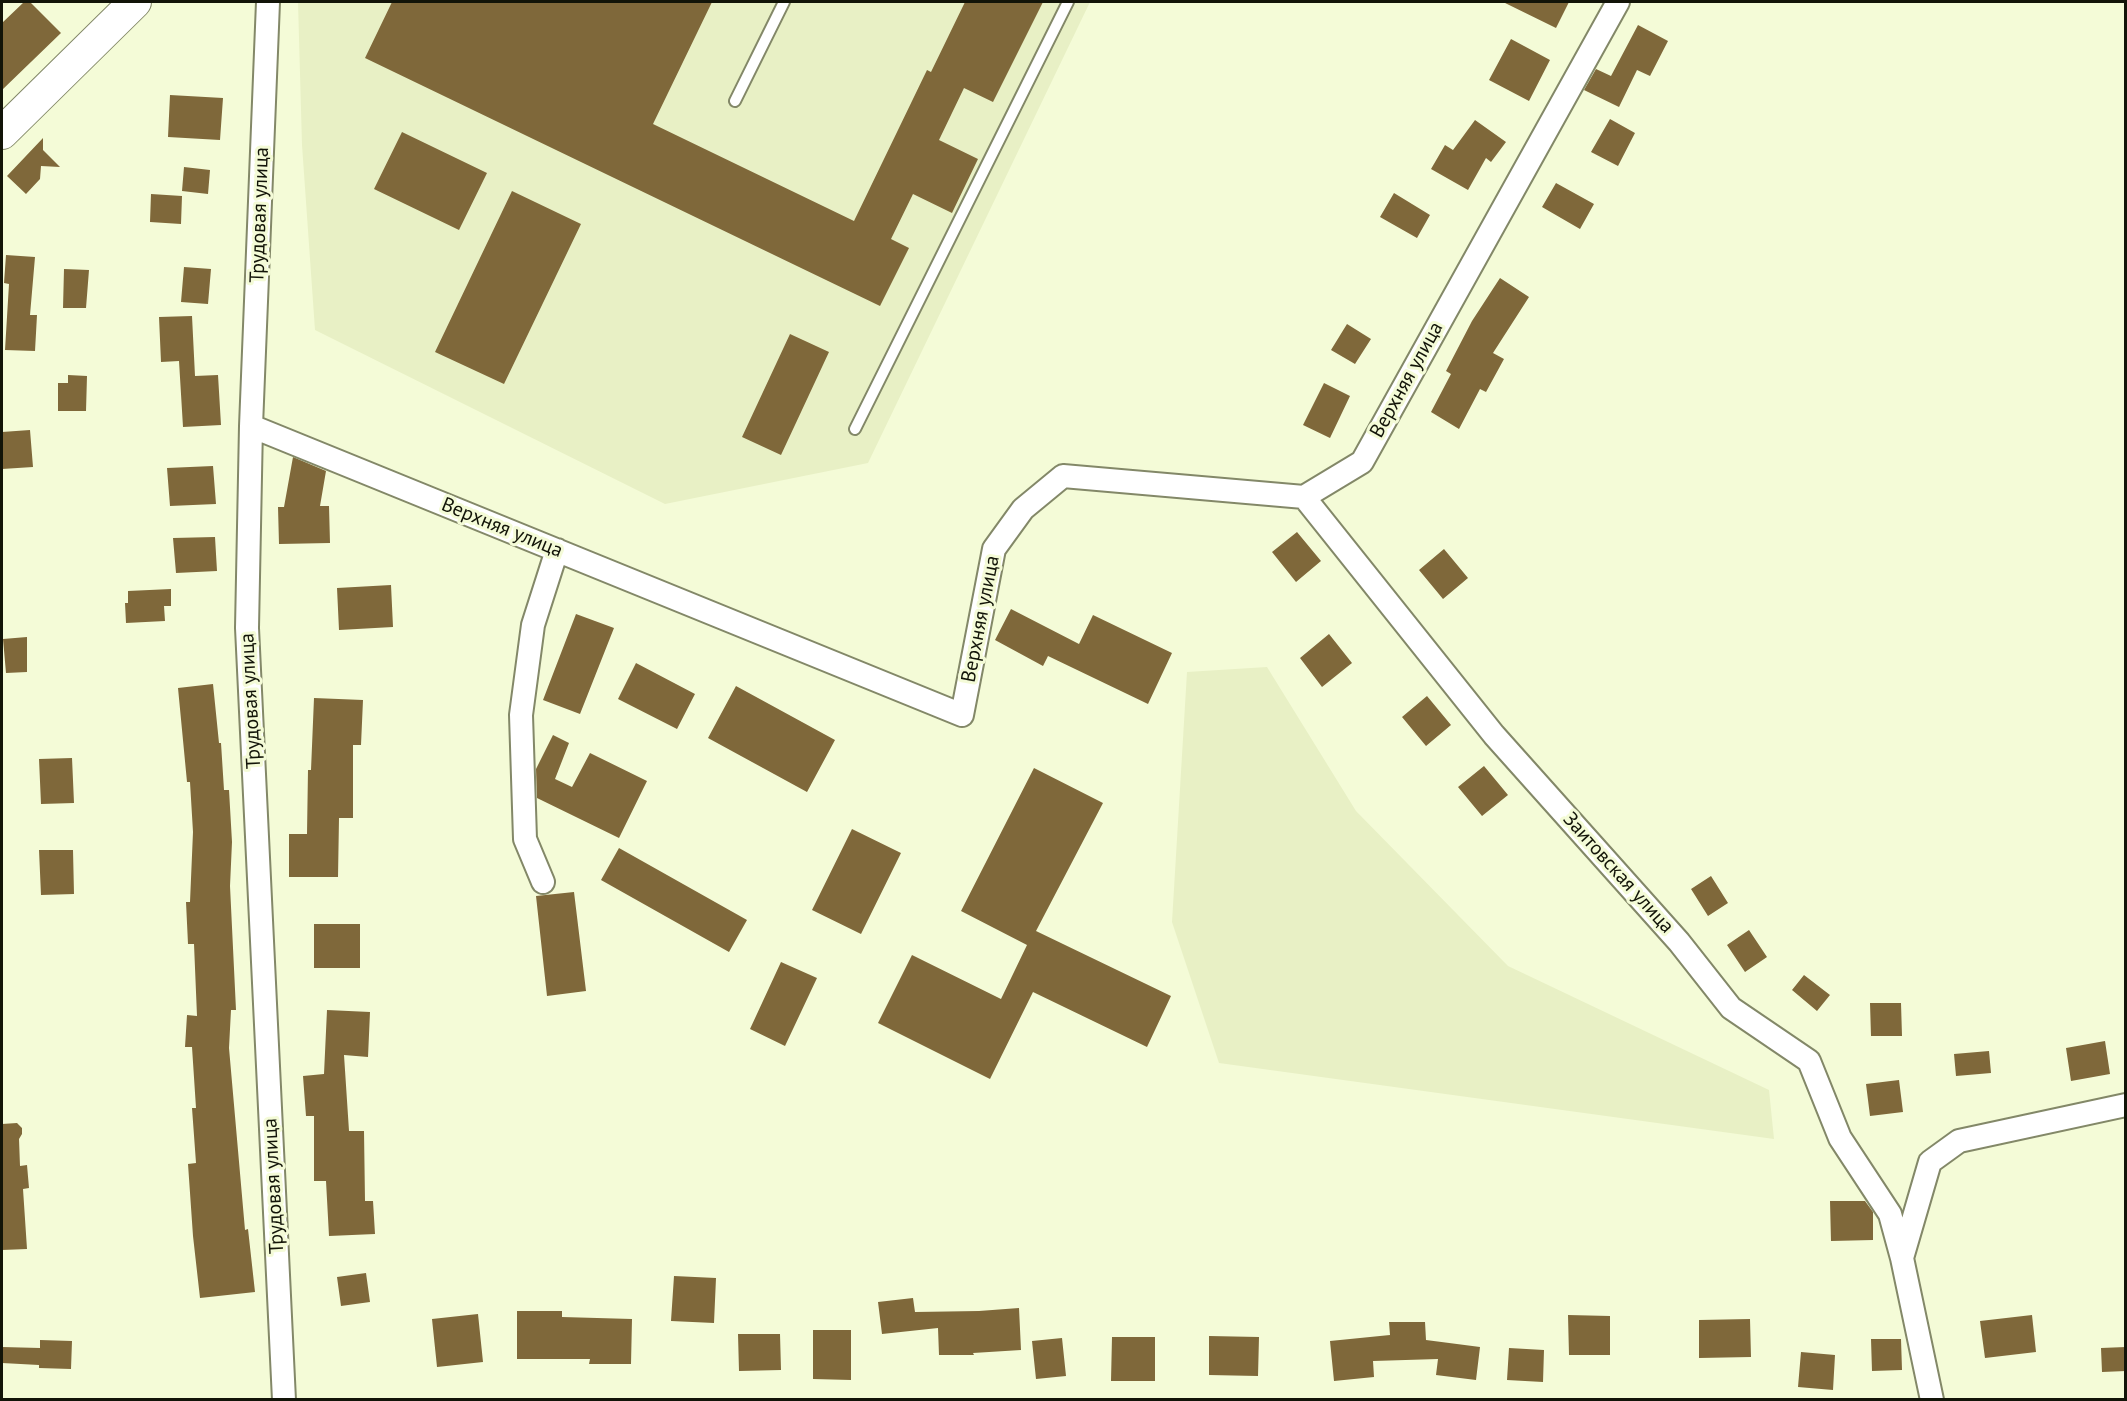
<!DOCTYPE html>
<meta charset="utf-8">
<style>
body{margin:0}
#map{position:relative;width:2127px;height:1401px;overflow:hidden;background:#f4fbd7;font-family:"PT Sans",sans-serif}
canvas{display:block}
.frame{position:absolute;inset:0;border:3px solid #121408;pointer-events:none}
</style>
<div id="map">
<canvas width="2127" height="1401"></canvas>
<div class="frame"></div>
</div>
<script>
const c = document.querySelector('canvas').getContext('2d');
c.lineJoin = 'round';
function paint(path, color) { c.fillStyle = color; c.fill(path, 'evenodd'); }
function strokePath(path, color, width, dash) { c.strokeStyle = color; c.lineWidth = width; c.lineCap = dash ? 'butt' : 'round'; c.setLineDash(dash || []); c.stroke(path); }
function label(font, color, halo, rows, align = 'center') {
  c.font = font + ' "PT Sans",sans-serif'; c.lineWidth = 6; c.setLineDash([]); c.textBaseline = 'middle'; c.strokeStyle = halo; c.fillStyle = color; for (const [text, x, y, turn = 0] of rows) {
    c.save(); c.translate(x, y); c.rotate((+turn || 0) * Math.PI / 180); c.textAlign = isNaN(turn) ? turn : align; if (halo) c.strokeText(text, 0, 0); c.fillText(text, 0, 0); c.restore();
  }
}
paint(new Path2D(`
 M298,2H1090L868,463L665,504L315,330L302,145Z
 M1267,667L1356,811L1508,966L1769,1090L1774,1139L1219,1063L1172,922L1187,672Z`), '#e8f0c5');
paint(new Path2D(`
 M24,2H30L61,33L2,90V23Z
 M392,2H712L653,124L854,221L927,70L931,72L965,2H1043L993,102L964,88L939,140L978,159L952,213L913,194L891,239L909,248L880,306L365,58Z
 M1503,2H1569L1556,28Z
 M1638,25L1668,41L1650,76L1637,70L1619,107L1584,90L1596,69L1611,76Z
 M1511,39L1550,60L1529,101L1489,80Z
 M170,95L223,98L220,140L168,137Z
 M1610,119L1635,133L1618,166L1591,152Z
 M1475,120L1506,142L1491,162L1486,158L1468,190L1431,169L1445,145L1453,150Z
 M402,132L487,173L459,230L374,189Z
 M43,138V150L60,167L41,166L40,179L26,194L7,176Z
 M184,167L210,170L208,194L182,191Z
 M1556,183L1594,204L1580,229L1542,207Z
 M512,191L581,224L504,384L435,352Z
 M1394,193L1430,215L1417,238L1380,217Z
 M151,194L182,196L181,224L150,222Z
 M6,255L35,257L30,315H37L35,351L5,350L9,284L4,283Z
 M184,267L211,269L208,304L181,302Z
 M64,269L89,270L86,308H63Z
 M1500,278L1529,297L1493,353L1504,359L1486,392L1480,389L1459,429L1431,412L1451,374L1446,371L1472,321Z
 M192,316L195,376L218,375L221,425L183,427L179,361L161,362L159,317Z
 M1347,324L1371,339L1355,364L1331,350Z
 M790,334L829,352L781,455L742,437Z
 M68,375L87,376L86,411H58V383H68Z
 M1324,383L1350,396L1330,438L1303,425Z
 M30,430L33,467L2,469V432Z
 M293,457L326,471L320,506H329L330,543L279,544L278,507H284Z
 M213,466L216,504L170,506L167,468Z
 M1297,532L1321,561L1296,582L1272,552Z
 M215,537L217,571L176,573L173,538Z
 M1444,549L1468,578L1443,599L1419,570Z
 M391,585L393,627L339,630L337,588Z
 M171,589V606H164L165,621L126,623L125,603H128V591Z
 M1011,609L1079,644L1093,615L1172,653L1148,704L1048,656L1043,666L995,640Z
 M576,614L614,628L580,714L543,700Z
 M1329,634L1352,663L1322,687L1300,658Z
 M27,637V672L6,673L3,639Z
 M636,663L695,694L677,729L618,699Z
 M213,684L219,743H221L224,790H229L232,842L230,886L236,1010H231L229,1048L245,1230L248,1229L255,1292L200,1298L193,1236L188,1164L196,1163L192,1108H196L192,1047H185L187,1015L197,1016L194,944H188L186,902H190L193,832L190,782H187L178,688Z
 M736,686L835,740L807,792L708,738Z
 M1427,696L1451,725L1426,746L1402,717Z
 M314,698L363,700L361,745H353V818H339L338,877H289V834H307L308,770H311Z
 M553,735L569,743L555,779L572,787L590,753L647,781L619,838L537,798L536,769Z
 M72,758L74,803L41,804L39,759Z
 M1484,766L1508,795L1482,816L1458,787Z
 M1034,768L1103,803L1036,931L1171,996L1147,1047L1033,992L990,1079L878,1023L912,955L1001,999L1027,945L961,911Z
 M852,829L901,853L861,934L812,910Z
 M619,848L747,920L729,952L601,880Z
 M39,850H73L74,894L41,895Z
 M1711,876L1728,903L1708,916L1691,889Z
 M574,892L586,991L547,996L536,896Z
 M314,924H360V968H314Z
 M1749,930L1767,957L1745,972L1727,945Z
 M781,962L817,978L785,1046L750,1029Z
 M1804,975L1830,995L1817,1011L1792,990Z
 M1870,1003H1901L1902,1036H1871Z
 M327,1010L370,1012L368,1057L344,1055L349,1131H364L365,1201H373L375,1234L329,1236L326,1181H314V1116H306L303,1076L324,1074Z
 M2105,1041L2110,1074L2071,1081L2066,1048Z
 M1989,1051L1991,1073L1956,1076L1954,1054Z
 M1899,1080L1903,1112L1870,1116L1866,1084Z
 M17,1123L22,1128V1134L19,1139L20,1166L27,1165L29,1188L23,1189L27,1249L2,1250V1124Z
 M1830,1201H1865L1873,1212V1240L1831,1241Z
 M366,1273L370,1302L341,1306L337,1277Z
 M674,1276L716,1278L714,1323L671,1321Z
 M913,1298L915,1312L979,1311L1019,1308L1021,1350L973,1353L974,1355H939L938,1328L882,1334L878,1302Z
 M517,1311H562V1317L632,1319L631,1364H589L590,1359H517Z
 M478,1314L483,1362L437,1367L432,1319Z
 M1568,1315L1610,1316V1355H1569Z
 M2032,1315L2036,1352L1985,1358L1980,1321Z
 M1750,1319L1751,1357L1699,1358V1320Z
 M1389,1322H1425L1426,1340L1480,1347L1476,1380L1436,1375L1438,1359L1373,1361L1374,1377L1334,1381L1330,1341L1390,1335Z
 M813,1330H851V1380L813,1379Z
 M738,1334H780L781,1370L739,1371Z
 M1209,1336L1259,1337L1258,1376L1209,1375Z
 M1112,1337H1155V1381H1111Z
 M1062,1338L1066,1376L1036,1379L1032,1341Z
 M1871,1339H1901L1902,1370L1872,1371Z
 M40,1340L72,1341L71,1369L39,1368V1365L2,1363V1347L40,1348Z
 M2126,1347V1371L2102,1372L2101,1348Z
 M1509,1348L1544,1350L1543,1382L1507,1380Z
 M1801,1352L1835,1355L1833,1390L1798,1387Z`), '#7f683a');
const lane = new Path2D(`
 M735,101L784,2
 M855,429L1068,2`);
const street = new Path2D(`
 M268,2L251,426L247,628L284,1400
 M251,426L962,715L994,549L1023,509L1063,476L1304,497L1362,462L1618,2
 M1304,497L1494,735L1679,942L1731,1008L1809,1061L1840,1138L1890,1214L1902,1258
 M543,882L525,839L521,715L533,625L557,550
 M1932,1400L1902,1258L1930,1162L1959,1141L2126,1105`);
const secondary = new Path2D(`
 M2,133L135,2`);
strokePath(lane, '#838868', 14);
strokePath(street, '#838868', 26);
strokePath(secondary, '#838868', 34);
strokePath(lane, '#fff', 10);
strokePath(street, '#fff', 22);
strokePath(secondary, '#fff', 32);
label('20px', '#121408', '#f4fbd7', [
 ["Трудовая улица",260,215,-88],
 ["Верхняя улица",1407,380,-61],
 ["Верхняя улица",502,528,22],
 ["Верхняя улица",981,619,-79],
 ["Трудовая улица",251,701,-93],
 ["Заитовская улица",1618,873,48],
 ["Трудовая улица",274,1186,-93]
]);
</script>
